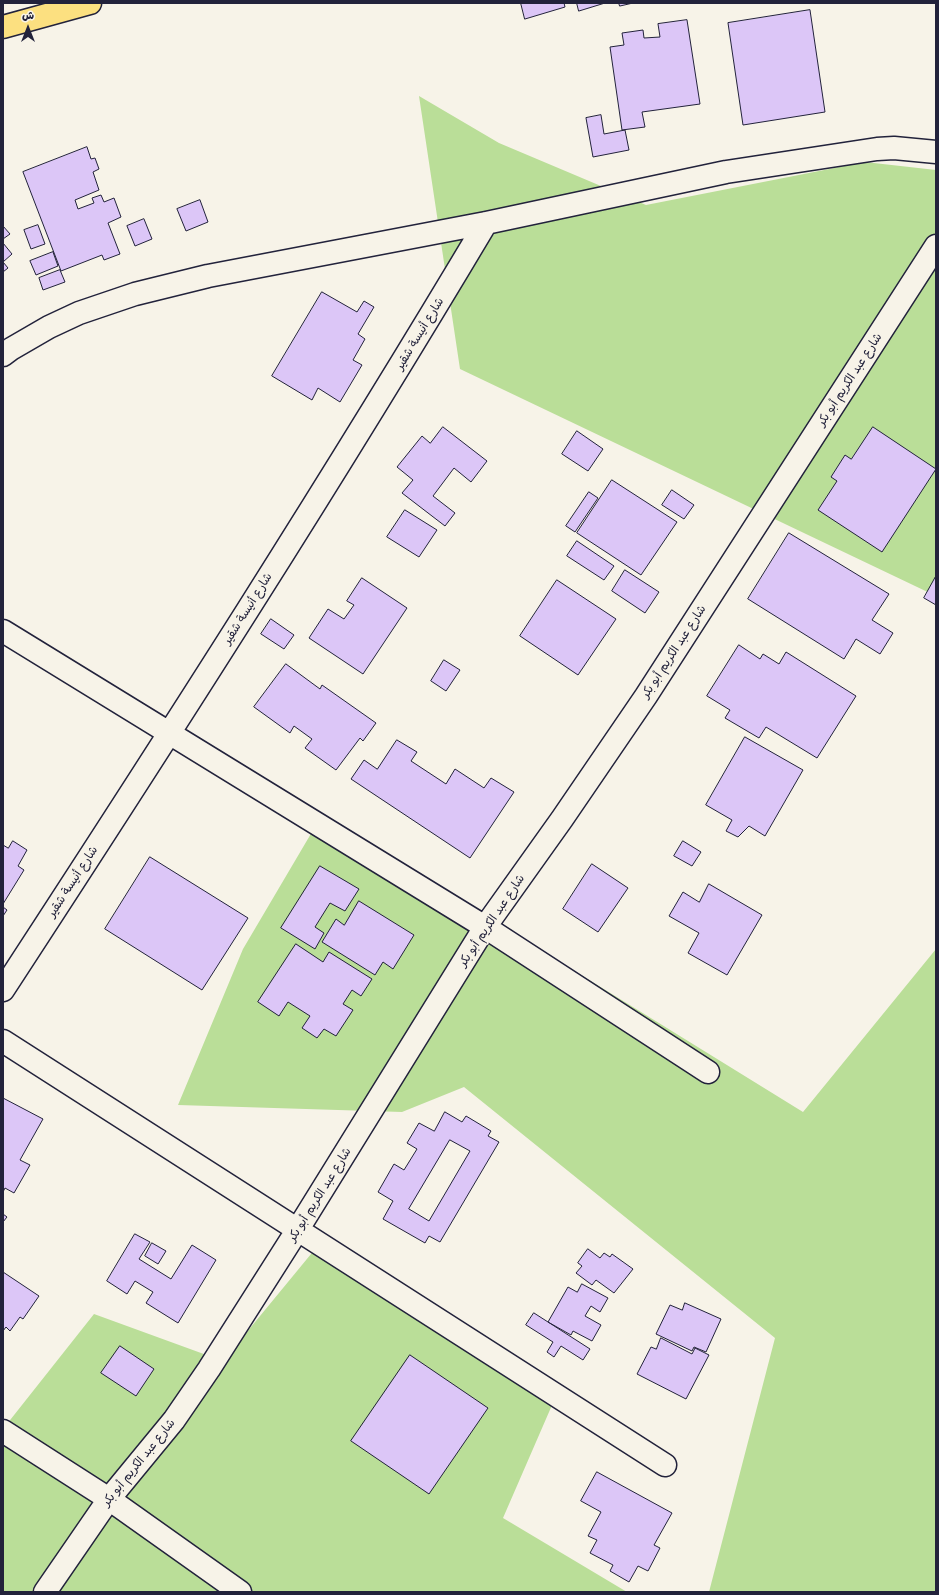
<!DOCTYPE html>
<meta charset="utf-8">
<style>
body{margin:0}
#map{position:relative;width:939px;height:1595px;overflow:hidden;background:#f7f3e8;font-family:"Balsamiq Sans","Playpen Sans Arabic",sans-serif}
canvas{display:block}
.frame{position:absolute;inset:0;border:4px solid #22223b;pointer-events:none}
.north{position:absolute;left:8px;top:8px;width:40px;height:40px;-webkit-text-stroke:3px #f7f3e8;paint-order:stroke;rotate:0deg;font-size:11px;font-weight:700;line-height:16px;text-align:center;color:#22223b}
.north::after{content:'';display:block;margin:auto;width:14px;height:18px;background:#22223b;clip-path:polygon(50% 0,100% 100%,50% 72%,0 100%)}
</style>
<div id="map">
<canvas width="939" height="1595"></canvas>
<div class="frame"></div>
<div class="north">ش</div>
</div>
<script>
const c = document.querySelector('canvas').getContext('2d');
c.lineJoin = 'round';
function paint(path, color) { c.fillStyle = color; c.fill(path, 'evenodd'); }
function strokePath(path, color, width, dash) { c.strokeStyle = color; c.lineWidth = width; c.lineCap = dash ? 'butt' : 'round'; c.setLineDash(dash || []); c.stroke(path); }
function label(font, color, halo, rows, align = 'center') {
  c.font = font + ' "Balsamiq Sans","Playpen Sans Arabic",sans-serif'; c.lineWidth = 3.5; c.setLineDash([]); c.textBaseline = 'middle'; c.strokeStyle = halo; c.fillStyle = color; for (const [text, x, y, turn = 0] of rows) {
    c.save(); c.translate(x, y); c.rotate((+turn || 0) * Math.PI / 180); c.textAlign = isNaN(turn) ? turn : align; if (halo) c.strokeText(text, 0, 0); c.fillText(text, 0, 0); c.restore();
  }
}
paint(new Path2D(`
 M419,96L499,143L646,205L865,162L936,170V596L460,369Z
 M322,815L803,1112L936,949V1592H709L775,1338L464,1087L402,1112L178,1105L243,949Z
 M325,1237L559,1389L503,1518L627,1592H3V1429L94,1314L223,1361Z`), '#bade98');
const building = new Path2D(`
 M521,3H564L565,7L525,19Z
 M577,3H605L579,11Z
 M619,3H633L620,6Z
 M810,10L825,112L743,125L728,23Z
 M687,20L700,104L642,112L645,127L622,130L610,47L624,45L622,33L643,30L644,38L660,37L658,24Z
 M601,115L604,134L625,130L629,150L593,157L586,118Z
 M87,147L91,159L95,158L99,169L93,172L99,190L75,200L78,209L94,203L92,198L101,195L104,202L114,198L121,217L108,223L120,254L104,260L102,255L61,271L23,172Z
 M200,200L208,222L186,231L177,209Z
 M144,219L152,239L135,246L127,226Z
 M38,225L45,244L31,249L24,230Z
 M3,226L10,234L3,239Z
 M3,243L12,254L3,262L8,268L3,272Z
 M53,252L58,266L36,275L30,261Z
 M60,270L65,282L43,290L39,278Z
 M322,292L357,312L364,301L374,307L358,334L365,339L353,360L362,365L340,402L318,388L312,400L272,376Z
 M443,427L487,461L471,482L454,468L433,496L455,513L445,526L402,493L413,480L397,467L422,436L430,443Z
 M873,427L936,469L882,552L818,510L837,481L831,477L845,455L851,459Z
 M577,431L603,449L588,471L562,454Z
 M612,480L677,522L641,575L577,533Z
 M672,490L694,505L684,519L662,505Z
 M589,492L598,498L575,532L566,526Z
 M405,510L437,530L419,557L387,537Z
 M789,533L889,594L872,620L893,633L880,654L856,639L844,659L748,599Z
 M577,541L614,566L604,580L567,556Z
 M625,570L659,592L645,613L612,591Z
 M936,576V605L924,598Z
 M362,578L407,608L363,674L309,638L328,609L344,619L354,605L347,601Z
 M557,580L616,619L578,675L520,636Z
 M271,619L294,635L284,649L261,634Z
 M739,645L760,659L763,654L779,664L786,652L856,696L817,758L766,727L759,738L725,718L730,710L707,696Z
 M444,660L460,670L446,691L431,681Z
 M286,664L320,689L322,685L376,723L363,741L360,738L336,770L305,748L312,739L294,726L290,733L254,707Z
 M745,737L803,770L765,836L749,826L738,837L726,831L732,820L706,805Z
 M397,740L417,752L411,761L446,784L455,769L484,788L491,778L514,792L470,858L351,779L364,760L377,769Z
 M13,841L27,850L18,866L24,870L3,904V845L8,848Z
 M683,841L701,852L692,866L674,856Z
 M150,857L248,918L202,990L105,929Z
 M592,864L628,888L598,932L563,909Z
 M320,866L359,889L345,911L330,903L315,927L324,933L315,949L281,928Z
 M709,884L762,915L727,975L688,953L699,933L669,916L683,892L699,902Z
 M359,901L414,935L393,969L383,962L375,975L322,942L336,919L344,925Z
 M3,907L7,910L3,916Z
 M296,944L323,962L329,952L372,979L361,996L352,990L343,1004L353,1010L336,1036L324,1029L317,1038L302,1028L310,1016L288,1002L279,1016L258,1002Z
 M3,1098L43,1119L20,1160L30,1165L14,1193L5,1188L3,1192Z
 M445,1112L462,1122L466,1116L491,1131L488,1136L499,1142L440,1242L429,1236L425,1243L383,1219L393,1201L378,1192L394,1164L404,1170L417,1149L407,1143L419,1123L434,1131ZM450,1140L470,1151L429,1221L409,1209Z
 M3,1214L7,1217L3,1222Z
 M135,1234L150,1242L139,1259L171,1279L192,1245L216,1260L178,1323L146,1303L153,1292L135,1281L127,1294L107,1281Z
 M152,1243L166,1251L158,1264L145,1256Z
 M588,1249L600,1258L604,1253L610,1257L612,1254L633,1269L614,1293L596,1280L592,1285L576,1273L582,1266L578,1263Z
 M3,1272L39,1296L23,1319L20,1317L10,1331L6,1327L3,1331Z
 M582,1284L608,1298L600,1312L591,1306L585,1316L601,1325L592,1341L573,1331L571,1335L548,1322L568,1287L577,1292Z
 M685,1303L721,1319L706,1352L694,1347L692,1351L656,1334L670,1305L682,1310Z
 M534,1313L590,1349L583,1360L561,1346L554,1357L547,1352L553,1342L526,1325Z
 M661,1338L692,1354L695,1348L709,1355L686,1399L637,1374L651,1347L656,1349Z
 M120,1346L154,1369L136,1396L101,1373Z
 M410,1355L488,1408L429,1494L351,1441Z
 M597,1472L672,1513L654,1545L660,1548L648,1571L638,1566L629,1582L610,1571L613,1565L590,1553L597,1540L588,1536L601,1512L581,1501Z`);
paint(building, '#dcc6f7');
strokePath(building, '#22223b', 1);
const street = new Path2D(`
 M3,355L11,349L49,327L79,313L135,294L208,276L486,223L726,172L877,149L894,148L936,152
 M3,631L485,927L708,1072
 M3,990C168,737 331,483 486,223
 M3,1041L665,1465
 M3,1431L109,1499L240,1592
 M45,1592L109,1499L174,1420L209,1369L298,1229L485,927L562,819L646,696L936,246`);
const primary = new Path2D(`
 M3,27L90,3`);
strokePath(street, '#22223b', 25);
strokePath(primary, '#22223b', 25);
strokePath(street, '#f7f3e8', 22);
strokePath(primary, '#fce080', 22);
label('12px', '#22223b', '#f7f3e8', [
 ["شارع أنيسة شقير",420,334,-59],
 ["شارع عبد الكريم أبو بكر",850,380,-57],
 ["شارع أنيسة شقير",248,609,-58],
 ["شارع عبد الكريم أبو بكر",674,652,-57],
 ["شارع أنيسة شقير",73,882,-57],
 ["شارع عبد الكريم أبو بكر",492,921,-56],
 ["شارع عبد الكريم أبو بكر",320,1195,-58],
 ["شارع عبد الكريم أبو بكر",139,1463,-51]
]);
</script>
